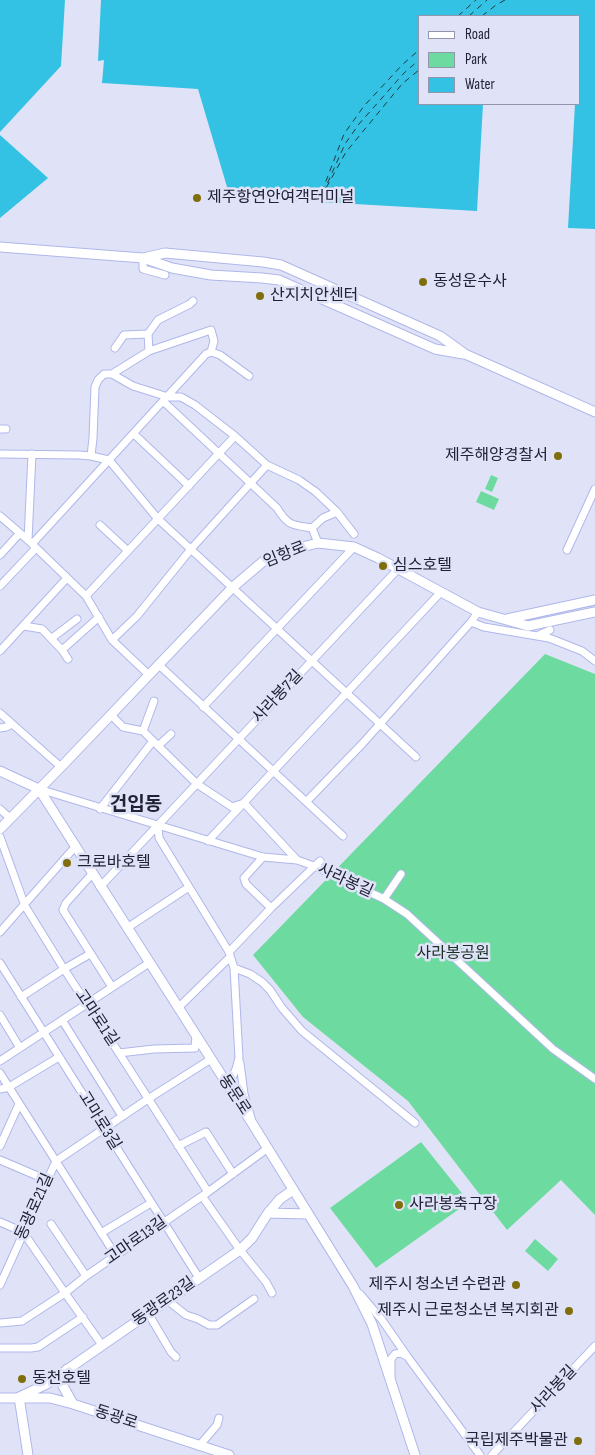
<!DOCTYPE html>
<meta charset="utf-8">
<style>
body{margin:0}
#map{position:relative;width:595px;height:1455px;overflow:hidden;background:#e0e3f8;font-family:"Sofia Sans Condensed",sans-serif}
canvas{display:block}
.legend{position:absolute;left:418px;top:15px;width:162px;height:90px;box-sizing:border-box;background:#e0e3f8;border:1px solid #9396aa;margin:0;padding:6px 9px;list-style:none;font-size:15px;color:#202235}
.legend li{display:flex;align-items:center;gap:10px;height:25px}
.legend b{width:25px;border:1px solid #9396aa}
</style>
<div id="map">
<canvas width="595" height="1455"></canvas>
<ul class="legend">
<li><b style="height:6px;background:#fff"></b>Road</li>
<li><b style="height:14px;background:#6ddba0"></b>Park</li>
<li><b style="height:14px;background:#33c2e3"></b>Water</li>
</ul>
</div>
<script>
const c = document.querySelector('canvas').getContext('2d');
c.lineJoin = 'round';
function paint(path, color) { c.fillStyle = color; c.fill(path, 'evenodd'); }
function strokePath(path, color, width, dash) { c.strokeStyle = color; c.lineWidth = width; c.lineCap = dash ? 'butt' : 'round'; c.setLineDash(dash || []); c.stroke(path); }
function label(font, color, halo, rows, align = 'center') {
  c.font = font + ' "Sofia Sans Condensed","Noto Sans KR",sans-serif'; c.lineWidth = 5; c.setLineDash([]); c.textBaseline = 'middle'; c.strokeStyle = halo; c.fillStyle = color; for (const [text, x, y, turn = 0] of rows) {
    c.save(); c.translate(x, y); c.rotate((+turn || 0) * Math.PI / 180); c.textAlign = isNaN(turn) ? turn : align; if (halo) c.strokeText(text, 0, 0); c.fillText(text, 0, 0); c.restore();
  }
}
paint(new Path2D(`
 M491,475L498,478L492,492L485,489Z
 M481,491L499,499L494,510L476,502Z
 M545,654L595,674V1215L561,1180L507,1230L408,1101L303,1017L253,955Z
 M421,1142L469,1202L376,1268L330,1208Z
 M535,1239L558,1259L548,1271L525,1251Z`), '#6ddba0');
paint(new Path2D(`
 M0,0H65L61,66L0,132Z
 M101,0H595V229L568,228L575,104H579V16H419V104H483L477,211L267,199L257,189L230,197L198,89L102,83L104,60L98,61Z
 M0,135L48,178L0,218Z`), '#33c2e3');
strokePath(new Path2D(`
 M458,16L476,0
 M469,16L487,0
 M482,16L496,5L505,0
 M323,193L345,144L359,124L404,73L419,60
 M321,197L346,152L402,84L419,70
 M318,202L344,134L364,106L402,65L419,50`), '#1e3b43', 1, [6, 5]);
const minor = new Path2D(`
 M143,258V269L165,275
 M115,348L124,335L148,334
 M149,351L148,334L158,320L190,304L193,301
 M211,352L220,355L249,376
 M112,374L133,386L168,397H181L195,405L235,436L267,465L299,480L316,492L337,512L354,534
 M164,402L277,508C288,526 292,525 312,528L318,543
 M0,429H6
 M134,434L189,486
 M0,454L79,455L91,456L109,460L158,519L416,757
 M91,456L93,438L95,387L98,380L104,374H112L149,351L211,330L214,341L211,352
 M0,516L28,540L86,596L112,640L149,675
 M100,525L128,551
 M312,528L323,518L337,512
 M28,540L32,454
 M32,544L206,354L211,352
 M567,550L595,489
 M0,555L20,533
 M0,586L36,548
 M86,596L235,436
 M471,622L484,627L549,638L582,651L595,661
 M24,626L42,629L62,650L68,659
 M539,635L550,630
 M52,638L77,619
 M112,640L137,616L191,549L267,465
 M62,650L99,617
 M0,651L67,578
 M159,665L343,836
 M203,707L354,547
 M0,713L61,767
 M111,715L123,727L143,731L197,784L232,807L244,803L297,860
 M0,728L6,727L12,724
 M143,731L154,701
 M158,746L171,734
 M39,789L263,857L297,860L314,866L384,899L407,914L553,1049L595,1079
 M307,801L363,743L471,622L478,612
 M0,809L10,818
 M100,809L153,741
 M158,826L159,838L229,952L234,968L239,1058L236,1069L228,1086
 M0,837L25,906L64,969L119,1053L208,1192
 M208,841L440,593
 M263,857L244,878L246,884L271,908
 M92,874L66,903L63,910L112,987
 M100,887L398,569
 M384,899L401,874
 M127,928L189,887
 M0,932L75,847
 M229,952L271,908L320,861
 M0,963L199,1278
 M234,968L250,974L262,982L270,990L282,1008L302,1031L415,1123
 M21,997L64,969L90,954
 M178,1008L230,957
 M0,1015L20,1048
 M62,1020L122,1116
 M119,1053L154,1049L195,1048L196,1035
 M0,1061L149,963
 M240,1063L244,1094L251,1118
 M0,1073L116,1256
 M0,1089L9,1087L59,1057
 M0,1146L19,1104
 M178,1146L206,1132L233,1174
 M0,1160L47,1180
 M202,1196L240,1250L266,1282L272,1293
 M0,1222L23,1232L65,1293L102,1345
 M51,1224L86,1276
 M101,1233L151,1203
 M0,1285L56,1161L148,1099L211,1059
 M360,1294L382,1320L407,1356L480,1455
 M167,1300L186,1315L198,1319L209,1325H217L254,1299
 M148,1313L171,1352L176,1357
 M0,1323L22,1321L65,1293L86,1276L208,1192L268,1148
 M0,1348H31L38,1347L83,1317
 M391,1378V1359L395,1354L401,1353L406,1356
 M199,1446L217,1425L219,1418
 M492,1455L595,1346`);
const major = new Path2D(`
 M0,247L143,258L172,268L211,275L262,278L279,280L435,349L463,354
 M143,258L165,253L263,262L281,265L440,336L465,354L595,412
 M507,619L595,600
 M0,771L39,789L252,1123L353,1286L372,1324L415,1455
 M0,829L61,767L233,587L266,559L294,549L318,543L354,547L378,558L478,612L528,626L595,612
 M268,1213L308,1214
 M67,1369L63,1386L73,1404
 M0,1398H50L73,1404L229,1455
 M28,1455L19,1397L45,1385L240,1250L252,1238L268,1213L280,1199L293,1190`);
strokePath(minor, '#afb7ea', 9);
strokePath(major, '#afb7ea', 11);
strokePath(minor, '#fff', 7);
strokePath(major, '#fff', 9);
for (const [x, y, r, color] of [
 [197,198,5,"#7f6e0b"],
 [423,282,5,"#7f6e0b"],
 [260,296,5,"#7f6e0b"],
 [558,456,5,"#7f6e0b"],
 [383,566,5,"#7f6e0b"],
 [67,863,5,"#7f6e0b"],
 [399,1205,5,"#7f6e0b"],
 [516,1285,5,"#7f6e0b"],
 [569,1311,5,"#7f6e0b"],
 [22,1379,5,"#7f6e0b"],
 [578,1441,5,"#7f6e0b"]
]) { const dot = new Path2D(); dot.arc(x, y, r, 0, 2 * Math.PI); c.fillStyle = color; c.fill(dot); strokePath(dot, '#e0e3f8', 2); }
label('16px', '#202235', '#e0e3f8', [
 ["제주항연안여객터미널",207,198],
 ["동성운수사",433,282],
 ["산지치안센터",270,296],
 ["제주해양경찰서",548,456,"right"],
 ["심스호텔",393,566],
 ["크로바호텔",77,863],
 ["사라봉축구장",409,1205],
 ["제주시 청소년 수련관",506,1285,"right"],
 ["제주시 근로청소년 복지회관",559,1311,"right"],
 ["동천호텔",32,1379],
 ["국립제주박물관",568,1441,"right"]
], 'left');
label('16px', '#202235', '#e0e3f8', [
 ["임항로",285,555,-22],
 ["사라봉7길",278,697,-47],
 ["사라봉길",345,881,25],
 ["고마로1길",96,1018,56],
 ["동문로",234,1095,57],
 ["고마로3길",99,1121,58],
 ["동광로21길",35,1207,-66],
 ["고마로13길",136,1241,-35],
 ["동광로23길",164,1302,-35],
 ["사라봉길",554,1390,-47],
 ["동광로",116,1418,18]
]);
label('16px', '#193023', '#e0e3f8', [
 ["사라봉공원",453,954]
]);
label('bold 19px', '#202235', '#e0e3f8', [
 ["건입동",136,805]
]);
</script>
